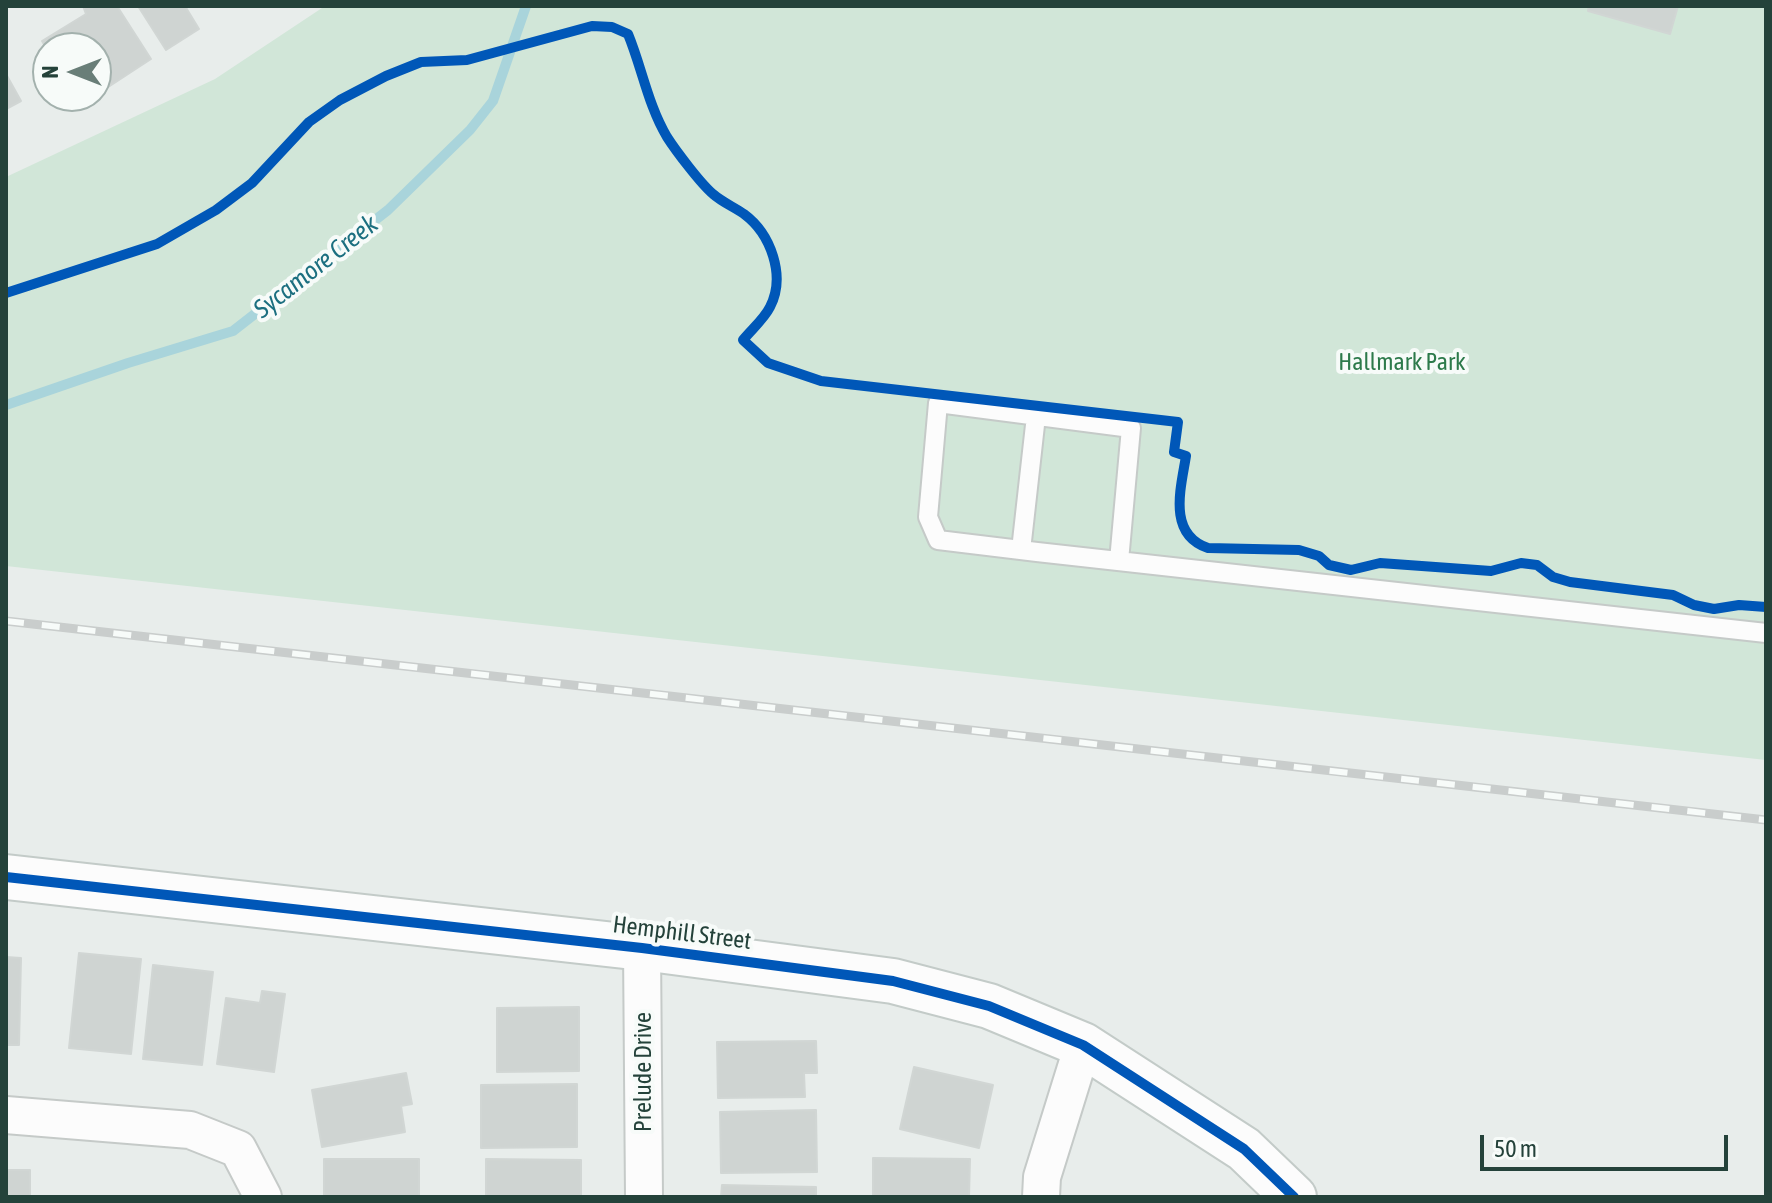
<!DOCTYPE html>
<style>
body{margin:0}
#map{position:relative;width:1772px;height:1203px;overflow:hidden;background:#e8edeb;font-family:"Asap Condensed",sans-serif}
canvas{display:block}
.frame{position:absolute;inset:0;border:8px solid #24423a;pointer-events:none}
.north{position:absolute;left:32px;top:32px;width:80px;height:80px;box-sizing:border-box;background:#f7fbf9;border:2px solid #a3b1ad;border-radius:50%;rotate:270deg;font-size:22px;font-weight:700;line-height:32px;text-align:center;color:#24423a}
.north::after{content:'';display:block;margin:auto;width:28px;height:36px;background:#697e78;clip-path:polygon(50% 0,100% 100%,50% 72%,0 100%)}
.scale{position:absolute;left:1480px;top:1135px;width:248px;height:36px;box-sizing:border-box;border:4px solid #24423a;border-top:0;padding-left:10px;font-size:24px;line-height:28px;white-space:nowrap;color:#24423a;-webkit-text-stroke:6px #f7fbf9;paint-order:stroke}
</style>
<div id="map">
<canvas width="1772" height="1203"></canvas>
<div class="frame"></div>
<div class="north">N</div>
<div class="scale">50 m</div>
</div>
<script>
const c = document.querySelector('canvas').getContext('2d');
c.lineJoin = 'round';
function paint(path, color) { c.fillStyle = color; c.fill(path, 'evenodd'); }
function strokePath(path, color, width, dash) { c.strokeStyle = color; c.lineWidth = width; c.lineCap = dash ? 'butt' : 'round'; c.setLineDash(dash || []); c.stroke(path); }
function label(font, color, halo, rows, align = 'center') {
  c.font = font + ' "Asap Condensed",sans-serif'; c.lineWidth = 8; c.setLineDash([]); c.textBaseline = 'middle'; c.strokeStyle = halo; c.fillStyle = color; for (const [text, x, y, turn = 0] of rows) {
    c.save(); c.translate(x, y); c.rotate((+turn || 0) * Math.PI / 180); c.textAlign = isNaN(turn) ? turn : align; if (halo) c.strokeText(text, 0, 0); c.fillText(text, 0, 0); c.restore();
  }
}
paint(new Path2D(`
 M325,6H1766V760L6,566V177L215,79Z`), '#d1e6d8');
strokePath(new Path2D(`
 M6,405L128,363L233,331L388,210L470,130L493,101L526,6`), '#a9d4db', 10);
const building = new Path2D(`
 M83,6H117L151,59L96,95V48H48V51L42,41L86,14Z
 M138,6H185L199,29L166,50Z
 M1589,6H1678L1670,34L1588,11Z
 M6,74L21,101L6,109Z
 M79,953L141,959L131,1054L69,1048Z
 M6,957L21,958L19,1045H6Z
 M153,965L213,972L202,1065L143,1059Z
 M262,991L285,994L274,1072L217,1064L226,998L260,1003Z
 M579,1007V1071L497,1072V1008Z
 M816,1041L817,1073H804L805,1097L718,1098L717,1042Z
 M914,1067L993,1085L979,1148L900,1129Z
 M406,1073L412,1104L401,1106L405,1132L322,1147L312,1090Z
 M577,1084V1147L481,1148V1085Z
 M816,1110L817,1172L721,1173L720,1112Z
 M873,1158L970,1159L969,1197H873Z
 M324,1159H419V1197H324Z
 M486,1159L581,1160V1197H486Z
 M6,1170H30V1197H6Z
 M722,1185L816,1187V1197H721Z`);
paint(building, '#cfd4d2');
strokePath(building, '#d1d6d4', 2);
const lane = new Path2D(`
 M1021,550L1036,416
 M1119,561L1131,428L938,403L928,517L938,540L1037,552L1766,633`);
const street = new Path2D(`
 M642,948L644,1197
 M6,1115L190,1130L238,1149L263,1197
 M1041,1197L1042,1177L1083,1045`);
const secondary = new Path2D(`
 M6,877L642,948L893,981L989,1006L1083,1045L1244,1149L1294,1197`);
strokePath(lane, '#c5cac8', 22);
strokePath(street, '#c5cac8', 40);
strokePath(secondary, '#c3cbc8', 48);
strokePath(lane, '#fcfcfc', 18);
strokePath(street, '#fcfcfc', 36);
strokePath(secondary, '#fcfcfc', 44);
const rail = new Path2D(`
 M6,621L1766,820`);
strokePath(rail, '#c9cdcc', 9);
strokePath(rail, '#f7fbf9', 6, [18]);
strokePath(new Path2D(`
 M6,293L157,244L216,210L252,183L309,122L340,100L386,76L421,62L467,60L592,26L612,27L628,34C642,68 648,105 667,137C676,151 701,184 713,194C722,202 734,207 744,214C771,234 786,276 770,307C764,319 752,329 743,340L768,363L821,381L1178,422L1174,452L1186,456C1181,488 1167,534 1208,548L1299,550L1319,556L1329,565L1351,570L1380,563L1491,571L1521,563L1537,565L1553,577L1570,582L1673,595L1694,605L1714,609L1739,605L1766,607
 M6,877L642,948L893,981L989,1006L1083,1045L1244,1149L1294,1197`), '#0057b8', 10);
label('24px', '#2d7a4b', '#f7fbf9', [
 ["Hallmark Park",1402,362]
]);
label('24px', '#24423a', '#f7fbf9', [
 ["Hemphill Street",682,933,7],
 ["Prelude Drive",643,1072,-90]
]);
label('italic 26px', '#1c6f80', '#f7fbf9', [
 ["Sycamore Creek",316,267,-38]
]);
</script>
